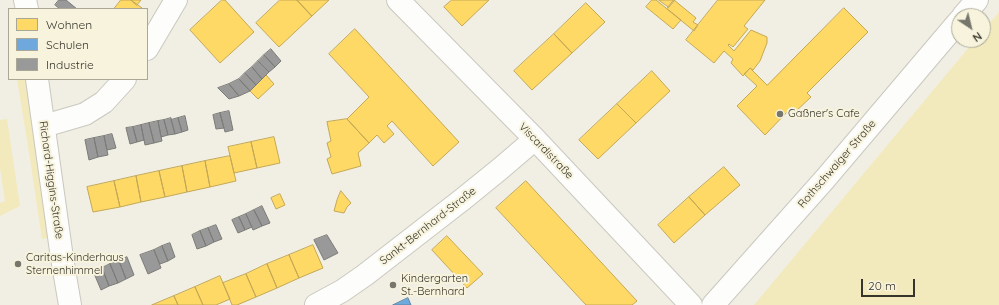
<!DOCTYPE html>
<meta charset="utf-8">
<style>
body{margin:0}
#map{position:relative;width:999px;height:305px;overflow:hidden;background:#f1efe3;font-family:Quicksand,sans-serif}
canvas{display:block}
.legend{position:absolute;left:8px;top:8px;width:140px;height:72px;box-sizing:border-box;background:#f7f3dd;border:1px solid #aaa796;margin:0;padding:5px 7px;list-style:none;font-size:12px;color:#36352c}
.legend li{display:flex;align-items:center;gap:8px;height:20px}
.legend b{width:20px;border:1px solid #aaa796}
.north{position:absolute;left:951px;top:8px;width:40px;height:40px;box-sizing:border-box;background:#f7f3dd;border:1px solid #aaa796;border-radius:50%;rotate:145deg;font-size:11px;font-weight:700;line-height:16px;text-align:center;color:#36352c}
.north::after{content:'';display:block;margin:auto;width:14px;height:18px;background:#77766c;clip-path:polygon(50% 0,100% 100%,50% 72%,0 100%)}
.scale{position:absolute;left:861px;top:279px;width:54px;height:18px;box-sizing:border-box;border:2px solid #36352c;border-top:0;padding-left:5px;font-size:12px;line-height:14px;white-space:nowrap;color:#36352c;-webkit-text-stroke:3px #f7f3dd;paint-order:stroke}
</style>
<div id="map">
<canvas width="999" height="305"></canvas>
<ul class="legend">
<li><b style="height:11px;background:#ffd966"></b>Wohnen</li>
<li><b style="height:11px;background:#6fa8dc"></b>Schulen</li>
<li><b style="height:11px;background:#999"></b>Industrie</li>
</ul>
<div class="north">N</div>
<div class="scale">20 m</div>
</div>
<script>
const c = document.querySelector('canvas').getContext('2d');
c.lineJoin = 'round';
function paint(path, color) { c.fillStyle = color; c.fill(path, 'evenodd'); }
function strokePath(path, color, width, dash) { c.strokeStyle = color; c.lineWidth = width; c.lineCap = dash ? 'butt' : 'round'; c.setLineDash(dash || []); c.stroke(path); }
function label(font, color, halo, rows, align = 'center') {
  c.font = font + ' Quicksand,sans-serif'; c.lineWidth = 4; c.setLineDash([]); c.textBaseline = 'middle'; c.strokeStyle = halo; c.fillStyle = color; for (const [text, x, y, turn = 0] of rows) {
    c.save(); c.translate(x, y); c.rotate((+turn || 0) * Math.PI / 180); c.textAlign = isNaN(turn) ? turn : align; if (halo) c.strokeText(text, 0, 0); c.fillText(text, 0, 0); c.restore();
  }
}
paint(new Path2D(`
 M999,12V305H754L975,40H983V31Z
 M17,79H28L52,237L42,239L30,159Z
 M7,119L20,206L0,216V203L5,201L0,168V120Z`), '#f2e9bc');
const homes = new Path2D(`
 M121,0H131L142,8L141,9H114Z
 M131,0H141L137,5Z
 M222,0H225L254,32L220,63L190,30Z
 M280,0H297L312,16L279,47L256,23Z
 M297,0H329L312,16Z
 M452,0H489L462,26L444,7Z
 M652,0H656L681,20L673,29L646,7Z
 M659,0H675L669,7Z
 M674,0L696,18L693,22L698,25L694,31L667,9Z
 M718,0H765L744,26L748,29L733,47L729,44L728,45L734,51L751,30L767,37V43L760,61L753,70L750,68L743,76L731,63L733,59L724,51L714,63L686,40Z
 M586,3L605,22L572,53L554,34Z
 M844,8L868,32L807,93L811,97L794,113L790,109L765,135L737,106L757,86L744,74L750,68L767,85Z
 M355,29L459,142L433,166L392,121L387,126L394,134L384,143L377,135L369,143L347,119L369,97L329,54Z
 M554,34L572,53L532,90L514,71Z
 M652,71L670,91L636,123L617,104Z
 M266,75L274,84L258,99L250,91Z
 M617,104L636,123L598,159L579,140Z
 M347,119L369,143L358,153L361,166L332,174L327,159L331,157L327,143L331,141L327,122Z
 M274,137L280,163L257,168L251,142Z
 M251,142L257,168L234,173L228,147Z
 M230,156L236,181L210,187L205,161Z
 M205,161L210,187L187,192L182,166Z
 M182,166L187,192L165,197L159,171Z
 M724,167L740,185L705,215L689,197Z
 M159,171L165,197L141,202L136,176Z
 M136,176L141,202L120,207L114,181Z
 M114,181L120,207L93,212L87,187Z
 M526,181L637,301L632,305H586L496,208Z
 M341,191L351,203L347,207L344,213L334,211L337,200Z
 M280,194L285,205L276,209L271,198Z
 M689,197L705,215L674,243L658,225Z
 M447,236L483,274L467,288L432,250Z
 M313,245L323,268L299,278L289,255Z
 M289,255L299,278L277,288L267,264Z
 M267,264L277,288L256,297L246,274Z
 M246,274L256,297L237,305H232L223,283Z
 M220,276L230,299L216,305H203L195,287Z
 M195,287L203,305H178L174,296Z
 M174,296L178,305H152Z`);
paint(homes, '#ffd966');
strokePath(homes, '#c3a855', 1);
const schools = new Path2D(`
 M408,298L411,305H393Z`);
paint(schools, '#6fa8dc');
strokePath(schools, '#5e86a7', 1);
const industry = new Path2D(`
 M59,0H66L77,9H60L55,5Z
 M271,49L281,61L275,67L264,55Z
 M264,55L275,67L269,72L258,61Z
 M258,61L269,72L262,79L252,67Z
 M252,67L262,79L256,85L245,73Z
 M245,73L256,85L250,91L239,79Z
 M239,79L250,91L239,96L229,84Z
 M229,84L239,96L229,99L218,88Z
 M229,111L233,130L225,132L220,113Z
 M220,113L224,128L216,129L213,115Z
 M185,116L188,130L182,132L178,118Z
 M171,118L175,134L168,135L164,120Z
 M178,118L182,132L175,134L171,120Z
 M164,120L168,135L161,137L158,121Z
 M158,121L162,141L154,143L149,123Z
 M149,123L154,143L145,145L141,125Z
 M141,125L144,140L137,142L133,127Z
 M133,127L137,142L130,144L126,128Z
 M112,134L116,148L107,150L104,136Z
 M104,136L108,155L98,157L94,138Z
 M94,138L98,157L89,160L85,140Z
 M262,206L270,223L262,226L254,210Z
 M254,210L262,226L253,230L246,214Z
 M246,214L252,227L245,230L239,217Z
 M239,217L245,230L238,233L232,220Z
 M216,225L222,239L214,242L208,228Z
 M208,228L214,242L206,246L200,231Z
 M200,231L206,246L197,249L192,235Z
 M327,235L338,253L324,260L314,240Z
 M170,243L175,257L168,261L162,246Z
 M162,246L168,261L160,264L154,250Z
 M154,250L161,268L148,274L140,255Z
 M127,257L134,275L126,279L119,261Z
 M119,261L126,279L118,283L110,264Z
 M110,264L118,283L109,286L102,268Z
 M102,268L109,286L101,290L93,271Z`);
paint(industry, '#999');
strokePath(industry, '#7b7b78', 1);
const minor = new Path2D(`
 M25,0L27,9
 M398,0L535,139L691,305
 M963,16L977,0
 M147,49L176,0
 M37,79L62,258L70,305
 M44,126L85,114L104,102L125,79
 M316,305L342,291L365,275L463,199L500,169L535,139
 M713,305L825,179L959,21`);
strokePath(minor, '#cac8bf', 24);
strokePath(minor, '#fdfdfb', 22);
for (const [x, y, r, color] of [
 [780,114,4,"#77766c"],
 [18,264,4,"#77766c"],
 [393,285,4,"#77766c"]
]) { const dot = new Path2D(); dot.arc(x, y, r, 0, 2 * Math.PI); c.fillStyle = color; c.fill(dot); strokePath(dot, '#f7f3dd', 1.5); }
label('11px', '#36352c', '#f7f3dd', [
 ["Gaßner's Cafe",788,114],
 ["Caritas-Kinderhaus",26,258],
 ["Sternenhimmel",26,271],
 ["Kindergarten",401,279],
 ["St.-Bernhard",401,292]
], 'left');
label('11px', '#36352c', '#f7f3dd', [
 ["Viscardistraße",546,151,46],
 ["Rothschwaiger Straße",837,164,-49],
 ["Richard-Higgins-Straße",51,180,82],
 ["Sankt-Bernhard-Straße",428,226,-38]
]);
</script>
